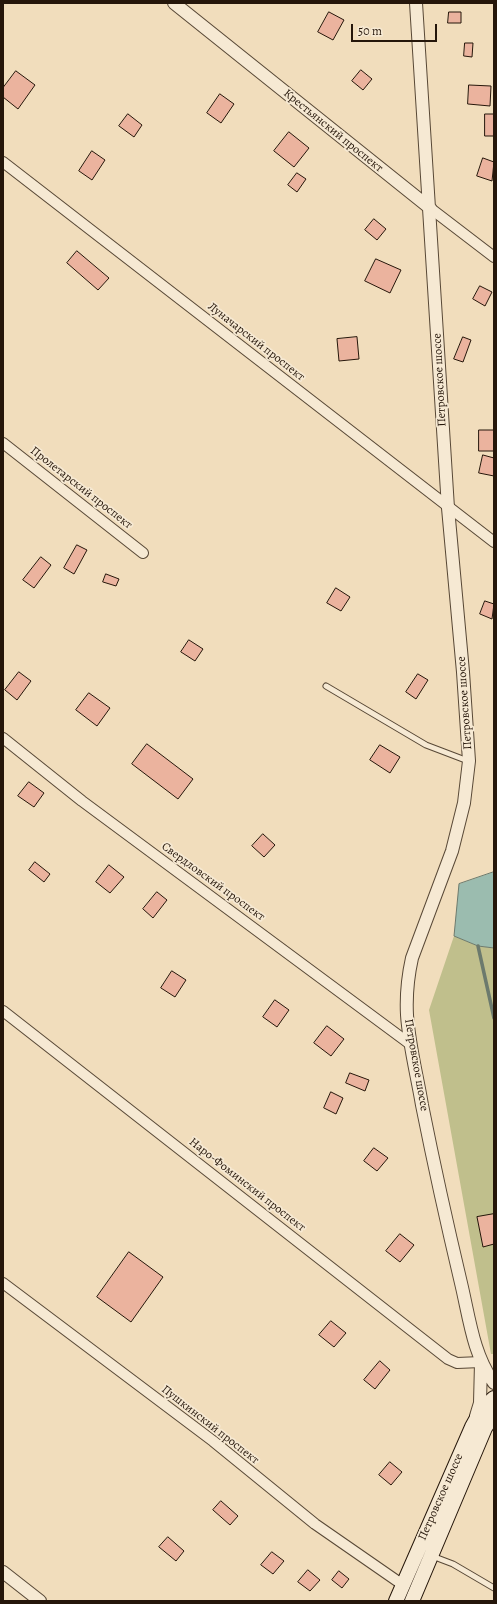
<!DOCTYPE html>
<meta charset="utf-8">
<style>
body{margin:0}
#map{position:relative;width:497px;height:1604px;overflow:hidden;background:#f1ddbc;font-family:Alegreya,serif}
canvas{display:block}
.frame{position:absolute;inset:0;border:4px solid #25160a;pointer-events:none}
.scale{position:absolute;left:351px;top:24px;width:86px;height:18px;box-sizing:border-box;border:2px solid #25160a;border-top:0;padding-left:5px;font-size:12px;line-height:14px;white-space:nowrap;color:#25160a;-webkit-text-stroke:3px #f6e9d3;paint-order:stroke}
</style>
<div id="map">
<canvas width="497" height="1604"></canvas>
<div class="frame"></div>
<div class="scale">50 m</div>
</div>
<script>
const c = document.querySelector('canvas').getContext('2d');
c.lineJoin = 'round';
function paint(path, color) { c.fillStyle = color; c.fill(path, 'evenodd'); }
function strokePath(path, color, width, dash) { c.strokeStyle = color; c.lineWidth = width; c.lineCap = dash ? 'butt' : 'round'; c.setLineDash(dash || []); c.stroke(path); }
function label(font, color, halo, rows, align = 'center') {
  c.font = font + ' Alegreya,serif'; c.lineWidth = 3.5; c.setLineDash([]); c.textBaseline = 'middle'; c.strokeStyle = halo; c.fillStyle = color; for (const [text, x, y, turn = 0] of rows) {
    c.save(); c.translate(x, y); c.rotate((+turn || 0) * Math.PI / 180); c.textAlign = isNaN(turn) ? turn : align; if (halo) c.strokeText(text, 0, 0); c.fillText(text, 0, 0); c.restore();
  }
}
paint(new Path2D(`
 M454,936L478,946L494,948V1354H491L429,1010Z`), '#c0bf8c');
const water = new Path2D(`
 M494,872V948L478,946L454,936L459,884Z`);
paint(water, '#9bbcaf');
strokePath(water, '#6c7a6d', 1);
strokePath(new Path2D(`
 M478,946L494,1018`), '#6c7a6d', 3.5);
const building = new Path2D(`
 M329,12L344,20L333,40L318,32Z
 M449,12H461V23H448Z
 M465,43H473L472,57L464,56Z
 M361,70L372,79L363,90L352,81Z
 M16,71L35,85L18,109L3,97V88Z
 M469,85L491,86L490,106L468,104Z
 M220,94L234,104L221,123L207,113Z
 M128,114L142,125L134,137L119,126Z
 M485,114H494V136H485Z
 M289,132L309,148L294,167L274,151Z
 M92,151L105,160L92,180L79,171Z
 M483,158L494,162L492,181L477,176Z
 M297,173L306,179L297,192L288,185Z
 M374,219L386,229L377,240L365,230Z
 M77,251L109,278L98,290L67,263Z
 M376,259L401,270L390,293L365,281Z
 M480,286L492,292L485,306L473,299Z
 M357,337L359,359L339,361L337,339Z
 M463,337L471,340L463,362L454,359Z
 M479,430H494V451H479Z
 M483,455L494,458V476L479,473Z
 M77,545L87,550L74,574L64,568Z
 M41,557L51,565L34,588L23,580Z
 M106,574L119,579L116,586L103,582Z
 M336,588L350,597L341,611L327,603Z
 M485,601L494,604L492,619L480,614Z
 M189,640L203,649L195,661L181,652Z
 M19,672L31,681L17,700L5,690Z
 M418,674L428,680L416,699L406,692Z
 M89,693L110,708L97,726L76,710Z
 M147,744L193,779L178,799L132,764Z
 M380,745L400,757L390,773L370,760Z
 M29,782L44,793L34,807L18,796Z
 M263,834L275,845L264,857L252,846Z
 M35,862L50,874L44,882L29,870Z
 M109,865L124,877L110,893L96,882Z
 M157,892L167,900L153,918L143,909Z
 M172,971L186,980L175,997L161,988Z
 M275,1000L289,1010L277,1027L263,1017Z
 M327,1026L344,1039L331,1056L314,1043Z
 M350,1073L369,1080L365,1091L346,1083Z
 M331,1092L343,1098L336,1114L324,1108Z
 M374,1148L388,1158L377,1171L364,1161Z
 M494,1214V1244L483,1247L477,1217Z
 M400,1234L414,1245L400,1262L386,1251Z
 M129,1252L163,1277L131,1322L97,1297Z
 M331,1321L346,1333L334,1347L319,1335Z
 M380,1361L390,1370L375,1389L364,1380Z
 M390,1462L402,1472L391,1485L379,1475Z
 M221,1501L238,1516L230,1525L213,1510Z
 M168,1537L184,1551L176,1561L159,1547Z
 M272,1552L284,1561L273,1574L261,1565Z
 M308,1570L320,1580L310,1591L298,1582Z
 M339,1571L349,1579L342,1588L332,1580Z`);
paint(building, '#ebb39e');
strokePath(building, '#25160a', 1);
const service = new Path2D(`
 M326,686L426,745L468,761
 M432,1556L453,1564L494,1588`);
const minor = new Path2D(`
 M3,162L494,542
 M430,208L494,257
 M3,443L143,553
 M3,738L82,801L410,1044
 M3,1011L448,1359L457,1363L481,1362
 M3,1283L213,1441L315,1524L403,1585`);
const tertiary = new Path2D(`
 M174,3L430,208
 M416,3L448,508L463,672L469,761L464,803L452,851L412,958C408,976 406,996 407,1015C409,1045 417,1075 422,1105C434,1165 447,1224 461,1283C469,1316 473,1355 494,1383
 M476,1416L480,1403L481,1363
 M3,1572L40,1601`);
const secondary = new Path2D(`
 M396,1601L472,1427L482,1409L494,1398
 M412,1601L485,1428L494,1414`);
strokePath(service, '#584836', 7);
strokePath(minor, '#584836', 12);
strokePath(tertiary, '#584836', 14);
strokePath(secondary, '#25160a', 16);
strokePath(service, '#f6e9d3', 5);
strokePath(minor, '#f6e9d3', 10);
strokePath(tertiary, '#f6e9d3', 12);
strokePath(secondary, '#f6e9d3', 14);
label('12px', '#25160a', '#f6e9d3', [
 ["Крестьянский проспект",333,131,39],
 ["Луначарский проспект",256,342,38],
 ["Петровское шоссе",440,380,-93],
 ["Пролетарский проспект",81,488,38],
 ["Петровское шоссе",465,703,-94],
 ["Свердловский проспект",213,882,36],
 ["Петровское шоссе",416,1065,80],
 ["Наро-Фоминский проспект",247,1185,38],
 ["Пушкинский проспект",210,1425,38],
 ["Петровское шоссе",441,1497,-66]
]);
</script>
